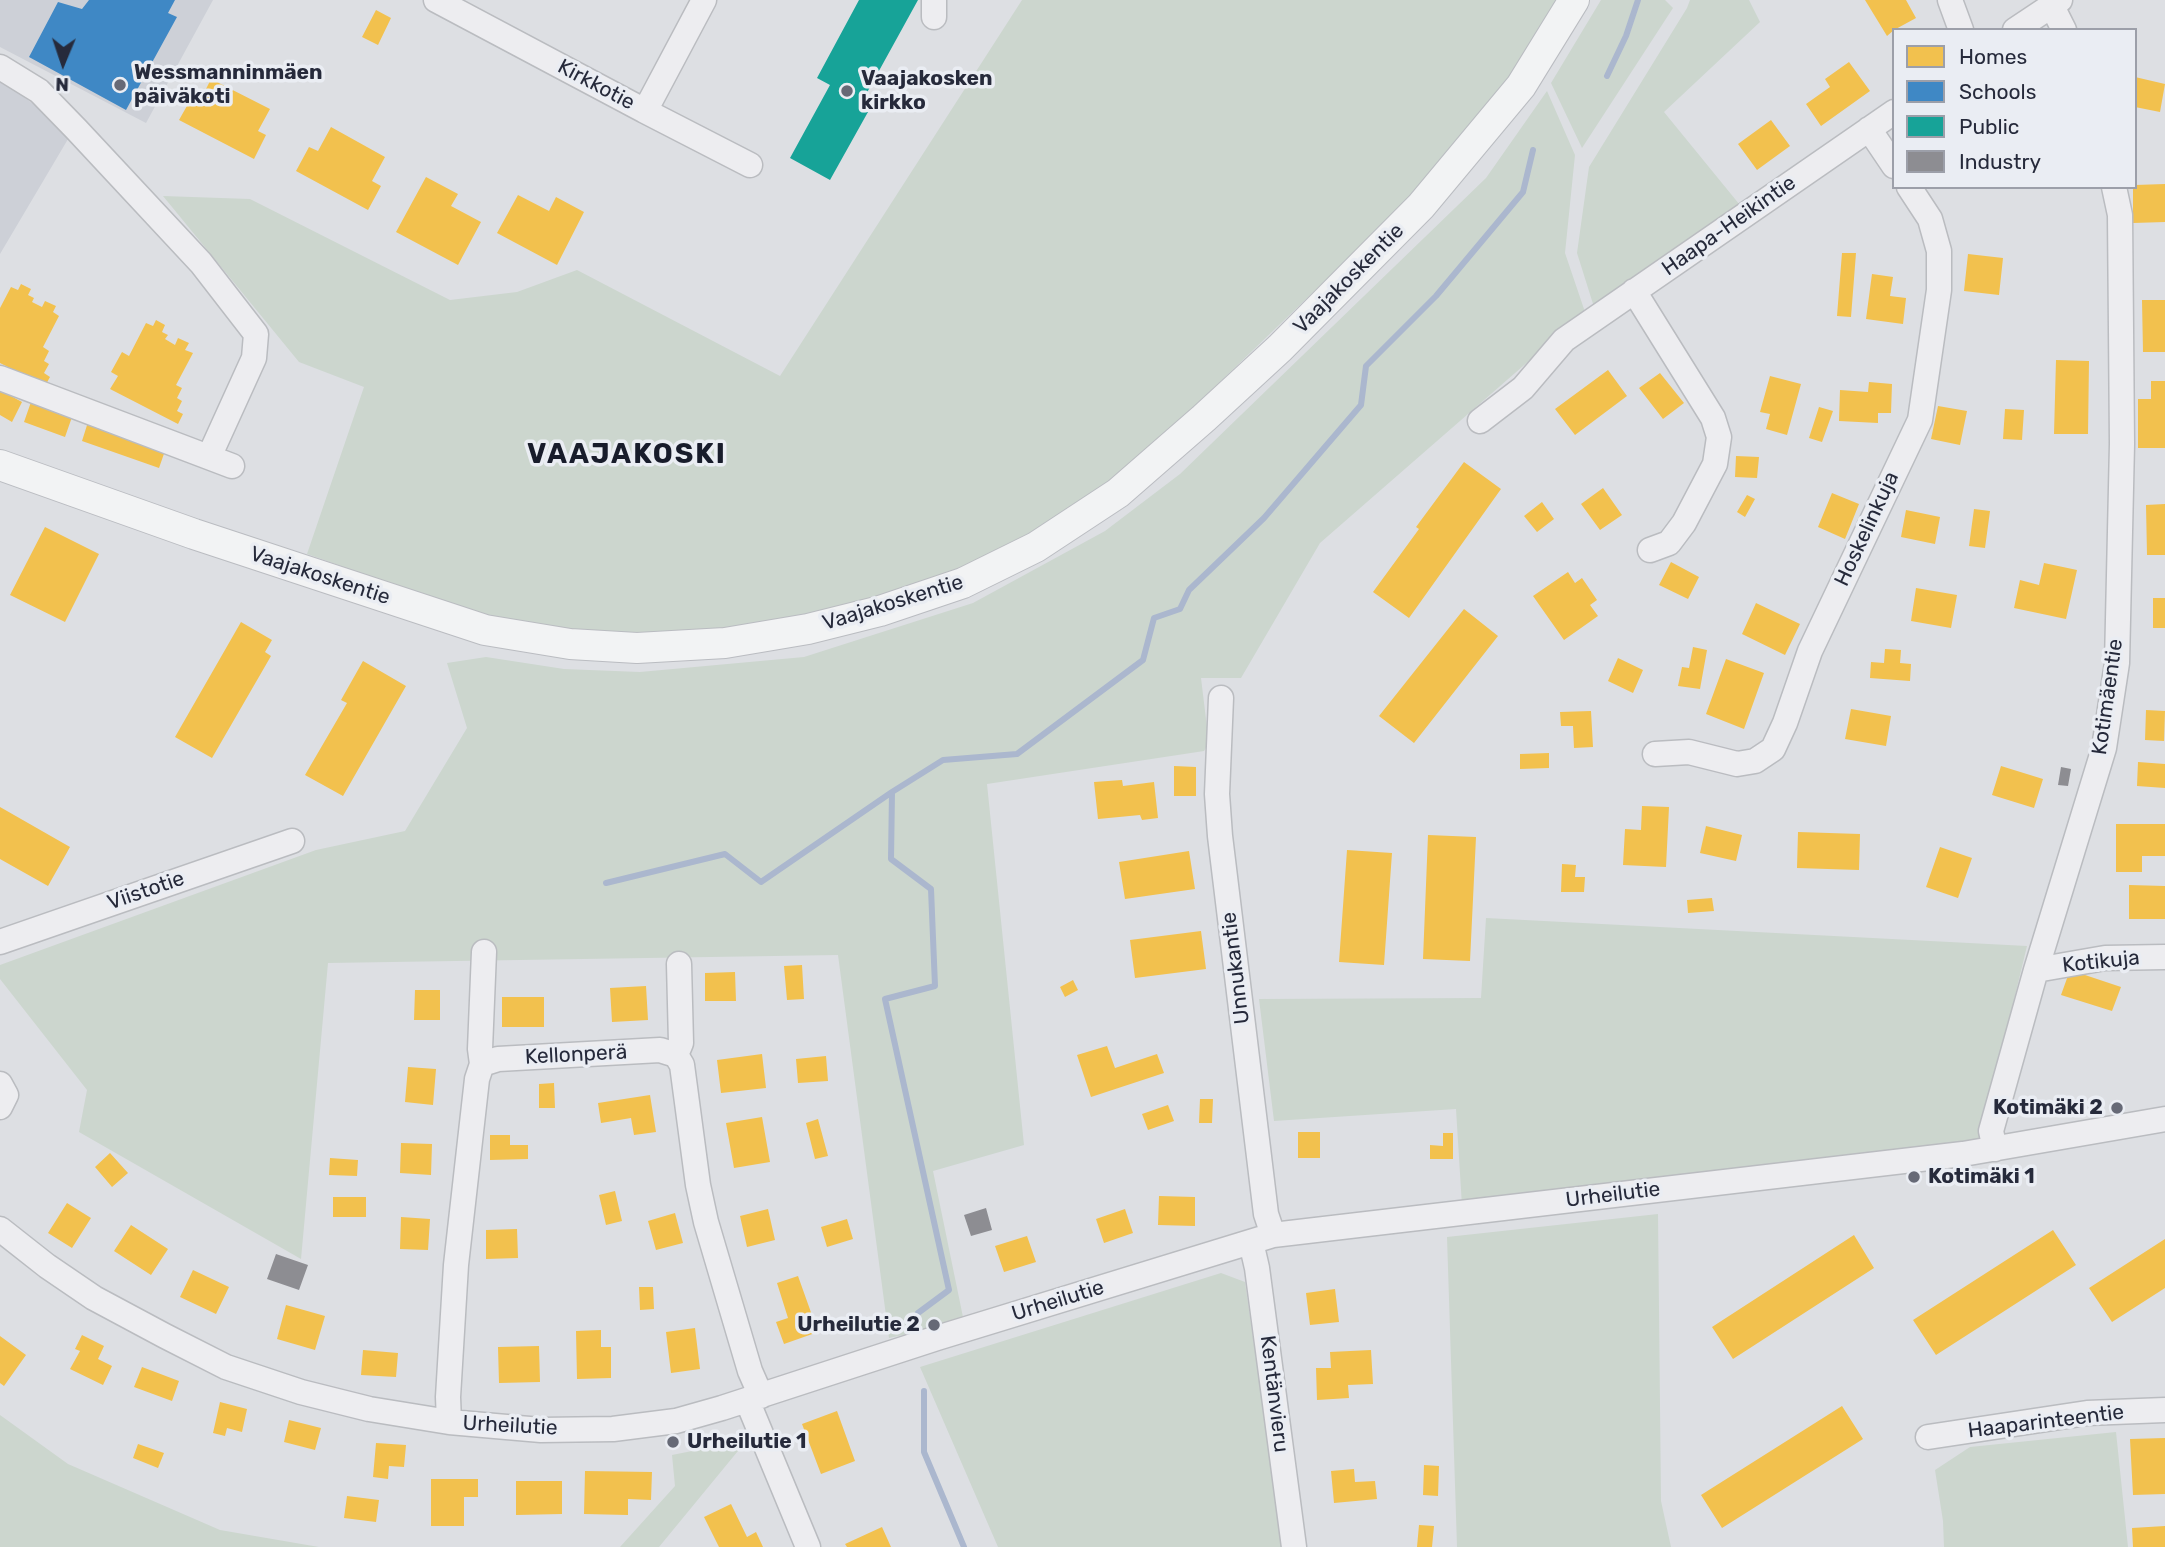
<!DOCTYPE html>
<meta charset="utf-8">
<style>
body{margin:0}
#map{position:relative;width:2165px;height:1547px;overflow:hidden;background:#dddfe3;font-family:Rubik,sans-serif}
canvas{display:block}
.legend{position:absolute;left:1892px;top:28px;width:245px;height:161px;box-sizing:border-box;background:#eaedf3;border:2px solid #9c9fa9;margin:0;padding:9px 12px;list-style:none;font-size:21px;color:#262a3b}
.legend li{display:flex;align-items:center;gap:14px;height:35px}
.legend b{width:35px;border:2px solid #9c9fa9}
.north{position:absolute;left:28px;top:28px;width:70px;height:70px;-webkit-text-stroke:5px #eaedf3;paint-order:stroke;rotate:182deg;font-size:19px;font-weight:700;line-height:28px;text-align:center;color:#262a3b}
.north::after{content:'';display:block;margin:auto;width:24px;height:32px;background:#262a3b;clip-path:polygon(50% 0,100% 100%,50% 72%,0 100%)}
</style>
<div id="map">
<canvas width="2165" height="1547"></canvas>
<ul class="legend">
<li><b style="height:19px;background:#f2c14e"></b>Homes</li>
<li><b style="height:19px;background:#3f88c5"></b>Schools</li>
<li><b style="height:19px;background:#17a398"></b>Public</li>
<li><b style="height:19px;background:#8d8d92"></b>Industry</li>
</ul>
<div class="north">N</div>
</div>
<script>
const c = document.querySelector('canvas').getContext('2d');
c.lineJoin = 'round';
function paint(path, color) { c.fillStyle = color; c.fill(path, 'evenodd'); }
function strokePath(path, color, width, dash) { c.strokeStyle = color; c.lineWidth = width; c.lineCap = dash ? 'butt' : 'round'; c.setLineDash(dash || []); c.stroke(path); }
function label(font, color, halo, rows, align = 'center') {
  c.font = font + ' Rubik,sans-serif'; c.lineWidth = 7; c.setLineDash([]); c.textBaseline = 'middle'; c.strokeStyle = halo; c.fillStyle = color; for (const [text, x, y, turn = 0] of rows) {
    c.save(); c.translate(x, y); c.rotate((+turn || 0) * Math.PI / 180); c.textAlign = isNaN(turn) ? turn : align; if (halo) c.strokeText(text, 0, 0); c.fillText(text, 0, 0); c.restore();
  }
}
paint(new Path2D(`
 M0,0H213L146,123L0,47Z
 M0,78L71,134L0,254Z`), '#cdd0d7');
paint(new Path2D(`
 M1022,0H1560L1510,78L1413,196L1114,484L1035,537L959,573L879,600L723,633L573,634L489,618L307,554L364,387L299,362L163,196L250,199L450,300L517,292L577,270L780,376Z
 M1601,0H1665L1673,8L1582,148L1551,83Z
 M1690,0H1749L1760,22L1664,112L1744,210L1594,307L1577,253L1589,167L1687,8Z
 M1547,91L1575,155L1565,253L1585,312L1320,543L1241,678H1201L1209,744L1204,751L987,784L1024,1145L933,1171L964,1322L889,1338L838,955L328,963L301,1259L79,1132L87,1090L0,979V965L316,850L405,831L467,728L447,663L486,657L564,669L640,672L804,657L973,603L1105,531L1180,474L1486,178Z
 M1486,918L2027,946L1978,1149L1462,1206L1456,1109L1274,1121L1259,999L1481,998Z
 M1658,1214L1661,1501L1671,1547H1457L1447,1237Z
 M1221,1273L1245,1282L1283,1547H998L920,1367Z
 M0,1415L68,1464L220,1530L319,1547H0Z
 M2116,1432L2128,1547H1944L1943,1521L1935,1470L1970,1447Z
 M747,1440L659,1547H620L675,1486L672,1455Z`), '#ccd6ce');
paint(new Path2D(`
 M1865,0H1906L1916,18L1894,30L1887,36Z
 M376,10L391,18L378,45L362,37Z
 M1849,62L1870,91L1821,126L1806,104L1830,87L1825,79Z
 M2135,77L2165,84L2160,112L2135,107Z
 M211,79L270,109L258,131L266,135L254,159L179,120L192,97L200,101Z
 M1771,120L1790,146L1757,170L1738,144Z
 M331,127L385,157L372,181L381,186L368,210L296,171L309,147L318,151Z
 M426,177L458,194L451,206L481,222L458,265L396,232Z
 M2165,184V222L2133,223V187H2135V185Z
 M518,195L549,211L556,197L584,212L557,265L497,233Z
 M1842,253H1856L1851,317L1837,316Z
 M1968,254L2003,258L1999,295L1964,291Z
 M1872,274L1893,277L1890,296L1906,298L1903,324L1866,319Z
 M21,284L31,289L28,295L34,298L32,302L42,307L45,301L56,306L53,312L59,316L43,347L49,351L44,361L49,364L44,373L50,377L45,386L0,363V308L11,287L18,290Z
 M2142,300H2165V352H2143Z
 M156,320L165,325L162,332L168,335L165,339L175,345L178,338L189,343L185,350L193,353L176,385L182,388L177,398L182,401L177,411L183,414L178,424L110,389L118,376L111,372L122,352L129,356L146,323L153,326Z
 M2056,360L2089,361L2088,434H2054Z
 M1608,370L1627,396L1575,435L1555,409Z
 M1660,373L1684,403L1663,419L1639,388Z
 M1770,376L1801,384L1787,435L1766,429L1770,414L1760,412Z
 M2151,381H2165V448H2138V399H2151Z
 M1869,382L1892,384L1891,413H1878V423L1839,421L1840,390L1868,392Z
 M0,390L22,402L12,422L0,415Z
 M31,402L72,417L65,437L24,422Z
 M1938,406L1967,411L1960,445L1931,439Z
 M1819,407L1833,411L1822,442L1809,438Z
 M2005,409L2024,410L2022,440L2003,439Z
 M88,422L166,448L159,468L82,441Z
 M1736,456L1759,457L1757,478L1735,477Z
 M1464,462L1501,489L1409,618L1373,592L1419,529L1416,527Z
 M1603,488L1622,515L1600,530L1581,504Z
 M1832,493L1859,504L1845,539L1818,527Z
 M1747,495L1755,499L1745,517L1737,512Z
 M1542,502L1554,519L1537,532L1524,516Z
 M2165,504V555H2147L2146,505Z
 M1974,509L1990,511L1985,548L1969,546Z
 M1906,510L1940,517L1935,544L1901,537Z
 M45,527L99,554L65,622L10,595Z
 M1671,562L1699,577L1688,599L1659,585Z
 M2044,563L2077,570L2066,619L2014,608L2020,580L2039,585Z
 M1568,572L1575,583L1582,578L1597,600L1590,605L1598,616L1564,640L1533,596Z
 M1916,588L1957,595L1951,628L1911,621Z
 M2153,598H2165V628H2153Z
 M1756,603L1800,624L1785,655L1742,634Z
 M1464,609L1498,636L1414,743L1379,716Z
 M241,622L272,640L265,652L271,656L212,758L175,737Z
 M1693,647L1707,650L1700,689L1678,686L1682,667L1689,668Z
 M1885,649L1901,650L1900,663L1911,664L1910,681L1870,678L1871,662L1884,663Z
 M1618,658L1643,670L1633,693L1608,681Z
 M1726,659L1764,673L1744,729L1706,714Z
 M363,661L406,686L343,796L305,775L347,703L341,700Z
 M1851,709L1891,716L1886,746L1845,739Z
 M2146,710L2165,711L2164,741L2145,740Z
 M1591,711L1593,747L1574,748L1573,726H1561L1560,712Z
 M1549,753V768L1520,769V754Z
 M2138,762L2165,764V788L2137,786Z
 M1174,766L1196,767V796H1174Z
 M2001,766L2043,779L2034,808L1992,795Z
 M1122,780L1123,786L1154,782L1158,818L1142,820L1140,815L1098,819L1094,782Z
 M1642,806L1669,807L1666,867L1623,865L1625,829L1641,830Z
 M0,807L70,847L48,886L0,859Z
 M2116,824H2165V856H2142V872H2116Z
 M1706,826L1742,835L1736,861L1700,853Z
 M1798,832L1860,834L1859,870L1797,868Z
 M1428,835L1476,837L1470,961L1423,959Z
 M1940,847L1972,858L1958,898L1926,887Z
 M1347,850L1392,853L1384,965L1339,962Z
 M1189,851L1195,889L1125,899L1119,862Z
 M1562,864L1576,865L1575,877H1585L1584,892H1561Z
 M2129,885L2165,886V919H2129Z
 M1712,898L1714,911L1688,913L1687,900Z
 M1201,931L1206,969L1135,978L1130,940Z
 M802,965L804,999L787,1000L784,966Z
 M2070,970L2121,987L2112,1011L2061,995Z
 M735,972L736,1001H705V973Z
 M1073,980L1078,990L1065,997L1060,987Z
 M646,986L648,1020L612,1022L610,988Z
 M415,990H440V1020H414Z
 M502,997H544V1027H502Z
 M1107,1046L1115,1068L1157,1054L1164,1073L1091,1097L1077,1055Z
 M762,1054L766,1088L721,1093L717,1060Z
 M826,1056L828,1081L798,1083L796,1059Z
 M408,1067L436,1069L433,1105L405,1102Z
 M554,1083L555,1108H539V1084Z
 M650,1095L656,1132L634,1135L631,1118L601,1123L598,1103Z
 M1200,1099H1213L1212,1123H1199Z
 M1168,1105L1174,1121L1148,1130L1142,1114Z
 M762,1117L770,1162L734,1168L726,1123Z
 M818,1119L828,1156L815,1159L806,1123Z
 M1298,1132H1320V1158H1298Z
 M1443,1133H1453V1159H1430V1145L1443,1146Z
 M490,1135H510V1145H528V1159L490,1160Z
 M401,1143L432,1144L431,1175L400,1173Z
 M110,1153L128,1173L112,1187L95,1167Z
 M330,1158L358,1160L357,1176L329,1175Z
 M615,1191L622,1221L606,1225L599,1195Z
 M1159,1196L1195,1197V1226L1158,1225Z
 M333,1197H366V1217H333Z
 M67,1203L91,1218L72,1248L48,1233Z
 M768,1209L775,1240L747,1247L740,1216Z
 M1125,1209L1133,1233L1104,1243L1096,1219Z
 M675,1213L683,1243L656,1250L648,1221Z
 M401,1217L430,1219L428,1250L400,1249Z
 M847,1219L853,1239L827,1247L821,1227Z
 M131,1225L168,1249L151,1275L114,1251Z
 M517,1229L518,1258L486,1259V1230Z
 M2053,1230L2076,1265L1936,1355L1913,1320Z
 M1854,1235L1874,1268L1733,1359L1712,1327Z
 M1027,1236L1036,1262L1004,1272L995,1246Z
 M2165,1239V1288L2112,1322L2089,1288Z
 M193,1270L229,1287L216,1314L180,1297Z
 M798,1276L818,1332L784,1344L776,1322L788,1318L777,1283Z
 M639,1287H653L654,1309L640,1310Z
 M1335,1289L1339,1322L1310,1325L1306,1293Z
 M286,1305L325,1316L315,1350L277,1339Z
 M695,1328L700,1369L671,1373L666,1332Z
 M601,1330V1347H611V1378L577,1379L576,1331Z
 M82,1335L104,1346L98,1359L112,1366L103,1385L70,1369L80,1351L75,1349Z
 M0,1336L26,1355L4,1386L0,1383Z
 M539,1346L540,1382L499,1383L498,1347Z
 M363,1350L398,1353L396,1377L361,1375Z
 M1371,1350L1373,1384L1348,1385L1349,1398L1317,1400L1316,1368H1331L1330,1352Z
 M142,1367L179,1381L172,1401L134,1387Z
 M220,1402L247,1409L242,1432L227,1428L225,1436L213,1433Z
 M1842,1406L1863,1439L1722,1528L1701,1495Z
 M837,1411L855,1461L821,1474L802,1424Z
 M289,1420L321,1428L315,1450L284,1442Z
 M2165,1438V1494L2133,1495L2130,1439Z
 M376,1443L406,1445L404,1467L389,1466L388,1479L373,1477Z
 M138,1444L164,1453L158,1468L133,1458Z
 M1424,1465L1439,1466L1438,1496L1423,1495Z
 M1354,1469L1355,1482L1375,1481L1377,1499L1334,1503L1331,1471Z
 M585,1471L652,1472L651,1500L628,1499V1515L584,1514Z
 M431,1479H478V1497H464V1526H431Z
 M516,1481H562V1514L516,1515Z
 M347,1496L379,1500L376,1522L344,1518Z
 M731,1504L747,1537L756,1532L763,1547H719L704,1517Z
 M1419,1525L1434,1526L1432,1547H1417Z
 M2165,1526V1547H2133L2132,1528Z
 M882,1527L891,1547H847L845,1544Z`), '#f2c14e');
paint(new Path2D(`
 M89,0H175L168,13L177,17L126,110L29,57L58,2L82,9Z`), '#3f88c5');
paint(new Path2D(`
 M859,0H918L864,98L873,103L830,180L790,158L830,85L817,78Z`), '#17a398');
paint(new Path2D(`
 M2061,767L2071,769L2068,786L2058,785Z
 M986,1208L992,1230L971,1236L964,1215Z
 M276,1254L308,1265L299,1290L267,1279Z`), '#8d8d92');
strokePath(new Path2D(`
 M1607,76L1626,36L1638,0
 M606,883L725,854L761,882L892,792
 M918,1313L949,1290L885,999L935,986L931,889L891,859L892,792L943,760L1017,754L1143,660L1154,618L1180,609L1189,590L1264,518L1361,405L1366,366L1436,296L1523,192L1533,150
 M924,1391V1452L964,1547`), '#abb7ce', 6);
const minor = new Path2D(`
 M436,0L645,111L704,0
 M1950,0L1961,30
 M2052,6L2064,30
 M934,17V0
 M2015,30L2060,0
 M0,67L39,91L76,129L201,263L256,334L254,358L209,457
 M645,111L750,165
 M1869,129L1894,166
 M1634,291L1713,418L1719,437L1715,464L1684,523L1669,543L1650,550
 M0,378L232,466
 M1480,421L1523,388L1564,340L1894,112
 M1221,698L1217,794L1220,836L1266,1214L1273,1235
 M1655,754L1689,752L1737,764L1755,761L1773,749L1785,723L1810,651L1920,420L1939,290V251L1930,219L1909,187
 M0,942L292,841
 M2036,970L2105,958L2165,957
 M676,1055L681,1043L679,964
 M482,1064L480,1049L484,952
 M0,1084L6,1095L0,1107
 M1995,1149L1991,1131L2036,970L2104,748L2117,663L2122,444L2120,215L2114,187
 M0,1229L47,1266L94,1298L165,1336L226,1367L301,1392L369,1409L449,1422L541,1430L613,1429L676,1421L722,1408L937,1338L1273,1235L1963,1154L2165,1119
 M1251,1242L1257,1268L1294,1547
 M747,1400L808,1547
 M449,1422L448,1397L456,1265L477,1079L482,1064L498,1059L660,1050L676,1055L682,1065L698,1185L706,1222L750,1371L761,1396
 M1928,1437L2087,1413L2165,1410`);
const major = new Path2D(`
 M0,465L194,534L485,630L570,644L637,648L725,643L808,629L880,611L963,583L1036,547L1118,493L1204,418L1280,348L1421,206L1521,86L1574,0`);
strokePath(minor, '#babcc0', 27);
strokePath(major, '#babcc1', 32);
strokePath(minor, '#ededf0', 24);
strokePath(major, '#f2f3f4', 30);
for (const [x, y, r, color] of [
 [120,85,7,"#666976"],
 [847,91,7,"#666976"],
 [2117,1108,7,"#666976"],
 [1914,1177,7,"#666976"],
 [934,1325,7,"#666976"],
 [673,1442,7,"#666976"]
]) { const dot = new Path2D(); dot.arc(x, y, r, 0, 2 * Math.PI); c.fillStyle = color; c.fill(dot); strokePath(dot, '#eaedf3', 2.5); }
label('bold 21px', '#262a3b', '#eaedf3', [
 ["Wessmanninmäen",134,73],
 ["päiväkoti",134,97],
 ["Vaajakosken",861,79],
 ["kirkko",861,103],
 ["Kotimäki 2",2103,1108,"right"],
 ["Kotimäki 1",1928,1177],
 ["Urheilutie 2",920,1325,"right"],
 ["Urheilutie 1",687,1442]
], 'left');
label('21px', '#262a3b', '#eaedf3', [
 ["Kirkkotie",596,85,28],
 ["Haapa-Heikintie",1729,226,-35],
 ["Vaajakoskentie",1349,279,-45],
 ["Hoskelinkuja",1867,529,-65],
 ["Vaajakoskentie",320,576,18],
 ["Vaajakoskentie",893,603,-17],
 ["Kotimäentie",2108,697,-82],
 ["Viistotie",146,891,-19],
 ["Kotikuja",2101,962,-6],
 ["Unnukantie",1236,968,-97],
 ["Kellonperä",576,1055,-3],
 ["Urheilutie",1613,1195,-7],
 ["Urheilutie",1058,1301,-17],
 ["Kentänvieru",1274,1394,83],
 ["Haaparinteentie",2046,1422,-7],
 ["Urheilutie",510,1426,3]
]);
c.letterSpacing = '2px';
label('bold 28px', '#181c2b', '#eaedf3', [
 ["VAAJAKOSKI",627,455]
]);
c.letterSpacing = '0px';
</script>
